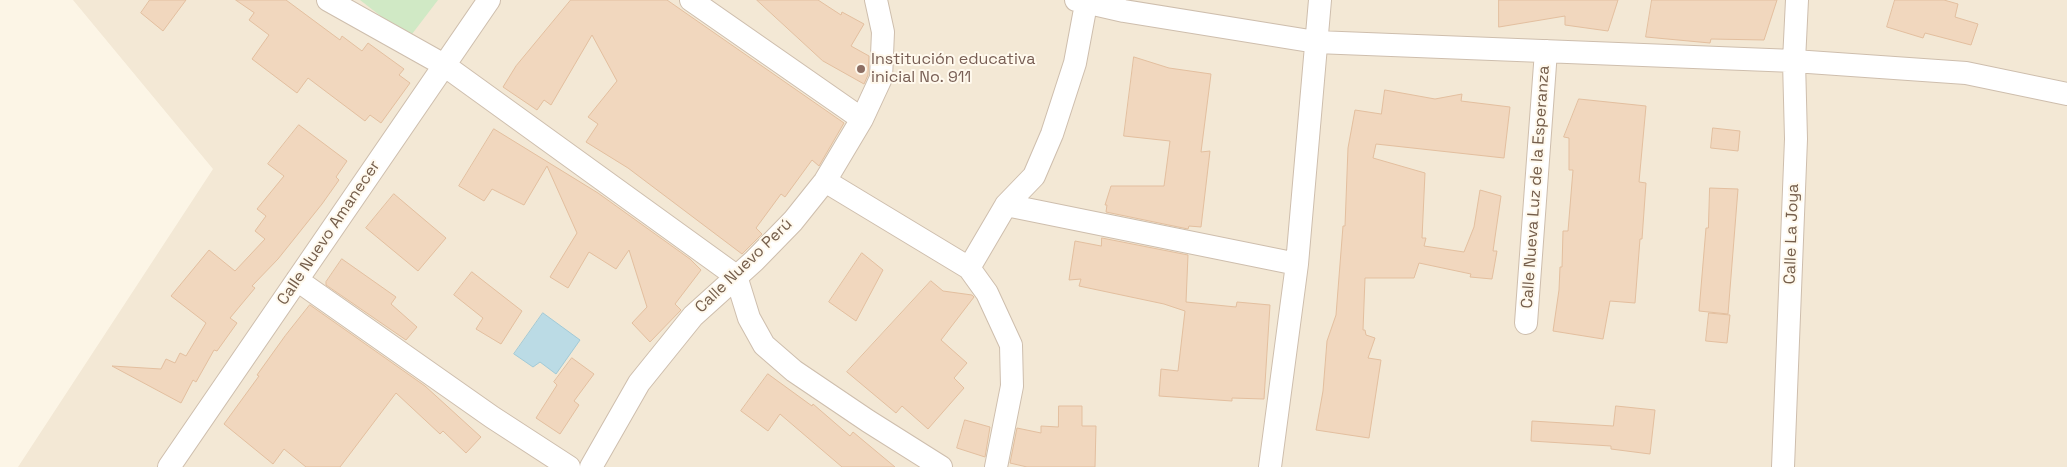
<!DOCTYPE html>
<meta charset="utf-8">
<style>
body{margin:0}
canvas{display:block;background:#fcf5e6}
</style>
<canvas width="2067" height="467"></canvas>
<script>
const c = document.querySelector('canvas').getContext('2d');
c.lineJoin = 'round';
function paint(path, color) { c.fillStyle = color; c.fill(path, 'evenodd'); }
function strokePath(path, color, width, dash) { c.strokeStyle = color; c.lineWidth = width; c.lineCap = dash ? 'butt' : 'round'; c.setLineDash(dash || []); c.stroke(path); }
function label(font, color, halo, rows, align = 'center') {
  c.font = font + ' "Space Grotesk",sans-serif'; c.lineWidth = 4; c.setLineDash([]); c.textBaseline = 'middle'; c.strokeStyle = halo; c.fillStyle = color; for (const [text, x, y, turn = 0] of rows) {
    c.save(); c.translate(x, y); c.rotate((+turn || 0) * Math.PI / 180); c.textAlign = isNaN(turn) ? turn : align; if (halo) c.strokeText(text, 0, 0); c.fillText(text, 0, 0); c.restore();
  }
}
paint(new Path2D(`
 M73,0H2067V467H18L213,169Z`), '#f3e8d5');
paint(new Path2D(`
 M360,0H438L409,38Z`), '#d0e9c5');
const water = new Path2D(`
 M543,313L580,340L556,374L540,362L533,367L514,354Z`);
paint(water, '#bbdbe5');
strokePath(water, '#a1cad7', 1);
const building = new Path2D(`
 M150,0H186L163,31L141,13Z
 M236,0H286L340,40L342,36L362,51L368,43L404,69L399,75L410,83L381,123L370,115L365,121L308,78L297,93L252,59L269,35L249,20L254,13Z
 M571,0H667L844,123L819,166L812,160L785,197L781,194L756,228L762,234L742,254L628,168L586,142L598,124L588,117L617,81L592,35L551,105L544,100L537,110L503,87L516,66Z
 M757,0H818L841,15L842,12L864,24L851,46L869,56L868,75L864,84L823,61Z
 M1499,0H1618L1608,31L1565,25V16L1499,27Z
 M1652,0H1777L1764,40L1711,39L1710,43L1646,37Z
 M1895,0H1944L1958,4L1955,17L1978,24L1971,45L1925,33L1923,38L1887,27Z
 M1134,57L1169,68L1211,74L1201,152L1210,151L1201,227L1189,226L1188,229L1106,212L1107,205H1105L1111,186H1164L1170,141L1124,136Z
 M1385,90L1435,99L1462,94L1461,101L1510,107L1504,158L1376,144L1373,158L1425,173L1422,238H1426L1424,246L1464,252L1474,227L1480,190L1501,196L1493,251H1497L1492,279L1470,277L1471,274L1419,263L1414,278H1365L1363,330H1365L1366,335L1375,338L1368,358L1381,360L1369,438L1316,430L1323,391L1327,341L1336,315L1343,226H1345L1348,148L1355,110L1381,114Z
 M1579,99L1646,106L1639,182L1646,183L1642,239H1640L1635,303L1610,301L1603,339L1553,331L1559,290L1560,267H1562L1563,231H1568L1573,170H1569V138L1564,137Z
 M299,125L347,161L336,177L339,180L322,204L278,259L252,286L255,288L230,318L237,323L217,351L214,350L196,382L193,380L181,403L112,366L161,369L166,359L175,363L180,353L186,356L206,323L171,296L209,250L235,271L265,239L255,231L266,216L257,209L284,176L268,164Z
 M1713,128L1740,131L1738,151L1711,148Z
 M494,129L598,193L690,259L701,270L675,304L681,310L650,342L632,323L647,307L629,250L616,269L589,252L568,288L550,277L577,233L547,166L524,205L492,189L484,201L459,186Z
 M1710,188L1738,189L1728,314L1699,311L1706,228H1708Z
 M394,194L446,238L418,271L366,228Z
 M1102,238L1188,255L1186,302L1236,307L1237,302L1270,305L1264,399L1232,398V401L1159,396L1161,369L1178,371L1185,311L1164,304L1079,286L1081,279L1069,280L1075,241L1101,246Z
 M862,253L883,270L856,321L829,302Z
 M342,259L396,297L391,304L417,327L406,340L326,285V282Z
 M472,272L522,311L501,344L476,329L483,318L454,295Z
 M931,281L943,291L972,295L974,297L941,340L967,363L954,378L964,388L928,429L902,406L896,413L847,372Z
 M310,305L425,386L481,437L466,453L443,431L440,434L396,393L340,467H306L284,449L273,464L224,424L259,376L257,375L285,336Z
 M1709,313L1730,315L1727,343L1706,341Z
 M572,358L594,374L574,401L579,405L560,434L536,418L557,385L554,382Z
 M768,374L812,406L813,404L850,436L853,432L895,467H842L780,414L768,431L741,411Z
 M1059,406H1082V426H1096L1095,467H1027L1010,463L1017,428L1041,433V426L1058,427Z
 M1616,406L1655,410L1650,454L1611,449V446L1531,441L1532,421L1613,426Z
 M965,420L990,427L985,457L957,448Z`);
paint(building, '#f1d7be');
strokePath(building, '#e3bf9f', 1);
const street = new Path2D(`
 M328,0L444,65L736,276L749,318L764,345L794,371L868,421L941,467
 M691,0L862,119
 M1076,0L1124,11L1316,42L1794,61L1966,73L2067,94
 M825,181L969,268
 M1006,205L1297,264
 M297,280L492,417L569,467
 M1526,323L1546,51
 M169,467L489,0
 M591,467L639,383L693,316L754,261L793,221L825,181L862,119L881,78L883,32L876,0
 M996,467L1012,386L1011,345L987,293L969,268L1006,205L1034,176L1052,134L1075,63L1086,4
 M1270,467L1297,264L1320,0
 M1783,467L1796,139L1794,61L1797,0`);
strokePath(street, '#cebead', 24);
strokePath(street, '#fff', 22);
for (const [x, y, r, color] of [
 [861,69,5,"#8d6e63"]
]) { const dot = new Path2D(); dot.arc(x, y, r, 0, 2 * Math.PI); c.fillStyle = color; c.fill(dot); strokePath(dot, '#fff9ed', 2); }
label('16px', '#785e54', '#fff9ed', [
 ["Institución educativa",871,60],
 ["inicial No. 911",871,78]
], 'left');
label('16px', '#755e4b', '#fff9ed', [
 ["Calle Nueva Luz de la Esperanza",1536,187,-86],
 ["Calle Nuevo Amanecer",329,233,-56],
 ["Calle La Joya",1792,234,-88],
 ["Calle Nuevo Perú",744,266,-44]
]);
</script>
